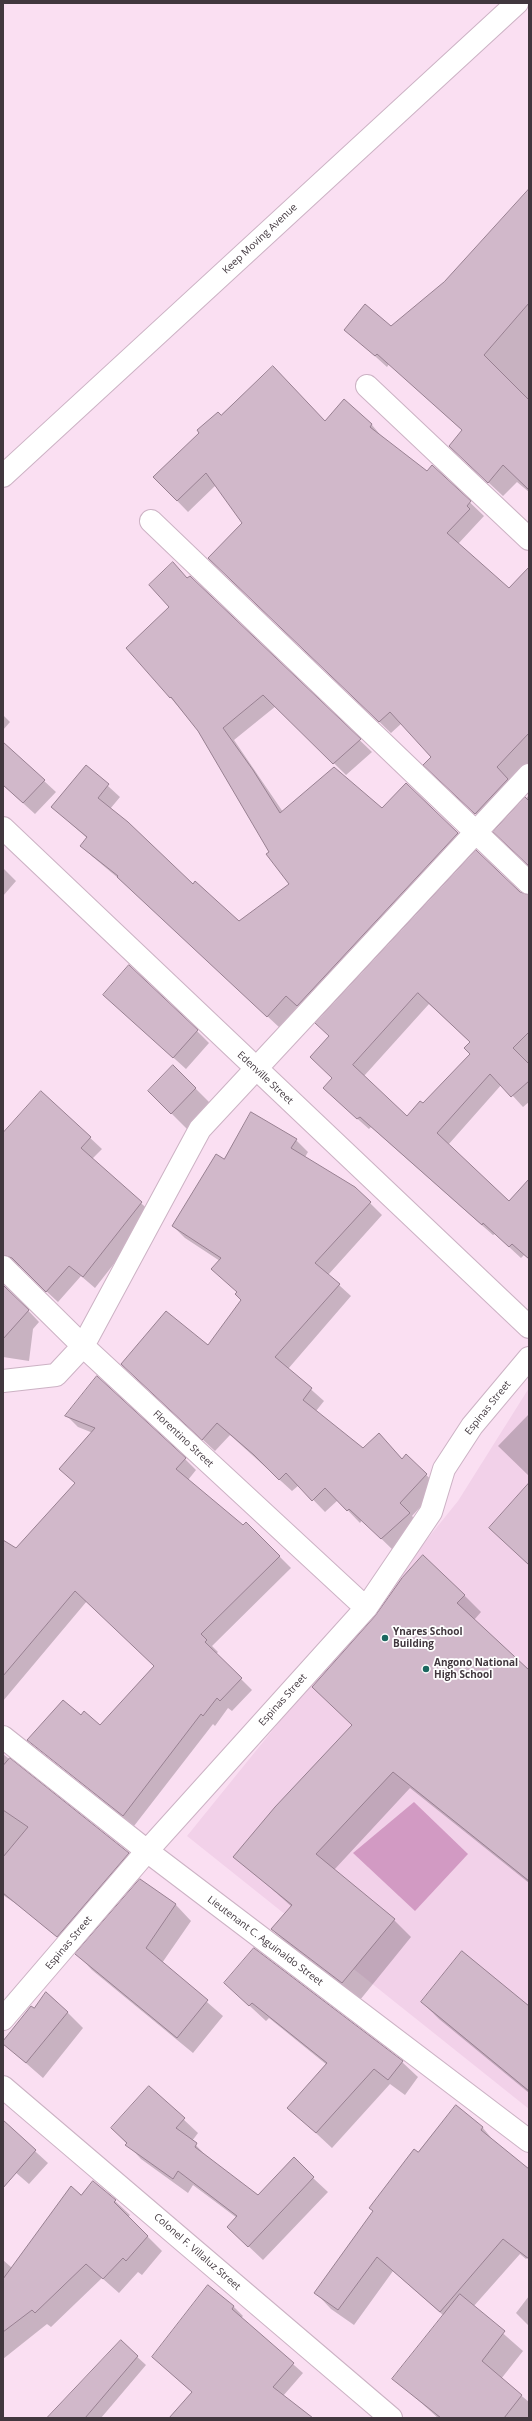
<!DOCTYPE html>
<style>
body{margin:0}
#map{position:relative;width:532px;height:2421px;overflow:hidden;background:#fadff2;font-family:"Open Sans",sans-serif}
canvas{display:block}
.frame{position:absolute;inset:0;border:4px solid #41373e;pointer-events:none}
</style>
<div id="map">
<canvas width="532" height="2421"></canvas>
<div class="frame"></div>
</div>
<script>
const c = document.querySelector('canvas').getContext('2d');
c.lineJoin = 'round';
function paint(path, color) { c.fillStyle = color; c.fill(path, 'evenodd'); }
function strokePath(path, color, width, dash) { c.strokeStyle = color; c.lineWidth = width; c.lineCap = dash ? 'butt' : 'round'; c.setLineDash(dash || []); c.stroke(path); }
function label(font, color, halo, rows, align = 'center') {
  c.font = font + ' "Open Sans",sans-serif'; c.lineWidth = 3.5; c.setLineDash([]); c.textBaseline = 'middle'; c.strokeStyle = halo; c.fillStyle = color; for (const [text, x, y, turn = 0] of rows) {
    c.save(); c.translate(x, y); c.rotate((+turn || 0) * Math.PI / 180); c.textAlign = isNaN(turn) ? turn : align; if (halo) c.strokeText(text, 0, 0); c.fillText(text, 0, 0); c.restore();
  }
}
paint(new Path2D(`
 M529,1388V2109L187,1836L458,1501Z`), '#f2d1e9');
paint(new Path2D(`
 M414,1802L468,1854L415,1911L353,1853Z`), '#d29ac3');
paint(new Path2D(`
 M529,191V492L517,482L503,496L461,457L463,431L389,364L387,367L346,330L391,327L445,283Z
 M344,400L372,425L382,437L427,473L432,466L484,516L458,544L509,589L529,568V780L487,825L436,776L432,757L402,723L391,733L220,569L243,523L216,485L188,512L154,477L221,416L325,422Z
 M190,577L372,752L346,775L276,706L234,740L283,812L382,809L458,833L469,845L309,1017L298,1006L280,1028L118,878L93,857L81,846L87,838L52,807L86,766L120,797L110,809L193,885L239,923L291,884L199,731L170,697V607Z
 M3,715L10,722L3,730Z
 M3,743L56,792L35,814L3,785Z
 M529,795V865L495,832Z
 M3,868L16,881L3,896Z
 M529,902V1102L523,1107L502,1084L448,1145L509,1202L529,1201V1259L524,1255L521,1258L495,1234L493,1235L371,1127L369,1129L335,1099L333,1078L322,1068ZM429,1004L471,1043V1054L423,1105L407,1117L364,1076Z
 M104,995L197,1031L209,1043L186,1069Z
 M173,1066L211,1104L187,1129L149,1091Z
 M41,1092L102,1149L92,1159L153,1214L95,1288L81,1276L58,1302L19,1266H11L3,1274V1135Z
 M296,1140L308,1152L305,1157L370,1203L382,1215L328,1275L351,1296L288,1369L324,1401L316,1411L363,1449L391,1447L403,1460L406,1456L439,1487L412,1516L421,1526L394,1551L362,1520L360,1523L338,1500L325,1512L299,1485L292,1491L230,1435L215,1451L134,1376L208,1346L243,1300L238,1292L212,1269L220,1261L185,1238L173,1226L224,1160Z
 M3,1284L39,1322L33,1329L29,1361L3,1357Z
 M529,1414V1476L498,1446Z
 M67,1416L185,1459L196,1470L188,1480L243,1526L246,1523L291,1568L212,1646L218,1652L216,1654L252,1690L232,1711L228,1708L215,1726L213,1724L134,1826L28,1740L81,1717L100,1726L155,1666L87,1601L3,1701V1541L16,1549L76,1484L93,1433L78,1427Z
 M464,1595L481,1612L474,1620L529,1672V1883L410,1788L334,1870L394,1920L411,1937L360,2000L289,1946L272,1929L292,1907L235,1856L353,1725L330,1704Z
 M3,1754L140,1865L69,1947L28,1912L3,1895Z
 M140,1880L176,1905L191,1921L162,1963L223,2016L193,2053L92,1970L77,1954Z
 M225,1983L402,2062L418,2077L405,2095L390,2084L332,2148L289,2108L327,2065L269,2018L266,2021Z
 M422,2002L529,2008V2093L439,2019Z
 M34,2009L67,2012L83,2028L43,2078L3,2043Z
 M149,2087L198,2133L192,2141L210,2160L258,2196L313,2178L328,2192L263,2260L243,2241L237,2218L193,2185L188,2193L141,2159L112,2128Z
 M456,2107L483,2128L497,2145L529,2171V2256L526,2259L520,2254L473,2307L523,2351L501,2379L529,2402V2418H438L394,2378L444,2316L393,2271L354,2325L331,2309L316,2293L418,2153Z
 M3,2122L48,2163L29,2184L7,2165L3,2169Z
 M81,2196L115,2201L130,2215L128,2217L162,2251L142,2275L138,2272L119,2293L102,2278L51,2327L47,2324L3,2359V2260L12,2268Z
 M529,2296V2326L516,2313Z
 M233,2306L243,2316L241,2318L303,2373L283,2396L309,2418H170L193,2393L163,2366Z
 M121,2342L146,2365L101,2418H73Z`), '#0003');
const building = new Path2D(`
 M529,189V303L484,355L529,400V490L503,465L488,483L449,446L462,430L377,354L375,356L344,330L365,304L391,326L444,282Z
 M273,366L325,421L344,399L372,424L370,427L427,471L432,465L471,501L467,506L470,509L447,533L509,588L529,567V733L497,767L508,779L475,814L423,765L431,757L390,712L379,722L208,558L242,523L206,473L177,501L153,477L199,433L197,430L218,412L221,415Z
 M173,562L187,578L190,576L361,739L333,764L263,695L223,728L253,770L280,813L334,767L382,808L406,783L458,833L297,1006L286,996L267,1017L117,877L118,876L80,846L87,837L51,807L86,765L109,784L98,798L128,822L193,884L195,881L239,921L289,884L266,854L269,852L198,731L171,697L170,698L126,648L169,607L149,585Z
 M3,742L45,780L23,803L3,785Z
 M525,797L529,801V866L493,832Z
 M476,850L520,892L529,895V1032L513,1048L529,1064V1081L511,1097L490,1074L437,1133L509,1201L529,1179V1259L512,1244L509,1247L483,1223L482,1225L360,1117L357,1119L323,1088L332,1078L310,1057L329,1036L315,1023ZM418,993L470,1042L464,1048L470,1054L423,1103L420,1101L407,1116L353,1065Z
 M129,965L198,1030L173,1058L103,995Z
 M173,1065L196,1088L171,1114L148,1091Z
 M41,1091L91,1137L81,1148L142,1202L83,1277L69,1266L46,1292L12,1258L3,1255V1133Z
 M251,1112L297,1139L291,1148L355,1187L371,1202L315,1263L340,1284L275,1357L312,1388L303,1400L363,1448L379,1433L402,1459L406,1454L427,1474L400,1503L410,1513L381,1539L349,1509L347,1511L325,1488L312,1501L286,1473L279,1480L254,1455L217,1423L202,1440L121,1364L166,1311L208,1345L241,1300L235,1294L237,1292L211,1269L221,1258L172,1226L216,1154L224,1159Z
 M3,1285L29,1310L3,1339Z
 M97,1376L186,1458L176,1469L243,1525L246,1522L280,1556L201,1634L207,1640L205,1642L242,1678L220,1701L217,1698L203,1716L201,1714L123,1816L27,1740L63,1700L81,1715L84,1711L100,1725L154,1666L75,1591L3,1676V1540L16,1548L75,1483L59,1469L95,1428L65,1416Z
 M529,1483V1565L489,1528Z
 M423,1555L465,1595L457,1603L529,1670V1881L393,1772L316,1854L395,1919L342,1983L271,1929L292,1905L233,1857L275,1807L352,1725L312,1687L375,1616L402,1578Z
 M10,1758L129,1853L57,1937L3,1893V1857L28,1827L3,1810V1766Z
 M140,1879L176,1904L146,1948L208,2000L177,2038L75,1954Z
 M254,1948L403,2061L388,2080L374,2069L316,2133L287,2108L327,2063L252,2003L249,2006L224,1983Z
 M462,1951L529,2006V2091L421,2002Z
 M46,1992L68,2012L26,2063L3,2044V2041L31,2006L34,2008Z
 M149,2086L185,2118L176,2128L197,2143L195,2147L258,2195L294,2157L314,2177L248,2247L227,2227L237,2216L178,2171L173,2179L125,2145L127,2143L111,2128Z
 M456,2105L483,2127L481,2130L529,2169V2259L503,2239L440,2312L377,2257L338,2310L314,2293L373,2211L369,2208L414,2149L418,2152Z
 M3,2120L36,2150L3,2188Z
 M93,2181L116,2200L114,2202L148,2236L126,2261L123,2258L103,2279L86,2264L35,2313L32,2310L3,2332V2279L71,2186L81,2195Z
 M208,2285L234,2306L232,2309L294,2363L273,2387L313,2418H169L192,2392L152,2357Z
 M460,2294L505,2331L482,2361L522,2395L504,2418H441L392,2379Z
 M121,2340L138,2356L85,2418H47Z`);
paint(building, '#d1b8ca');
strokePath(building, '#988091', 1);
const minor = new Path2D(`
 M367,386L529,539
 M3,476L517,3
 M151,521L529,883
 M3,828L529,1327
 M3,1267L83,1346L366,1608
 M3,1381L56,1375L83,1346L200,1129L529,775
 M3,1737L147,1851L529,2141
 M3,2019L147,1851L366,1608L431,1512L444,1469L472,1426L529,1358
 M3,2087L391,2418`);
strokePath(minor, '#ccb2c4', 24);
strokePath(minor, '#fff', 22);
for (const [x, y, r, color] of [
 [385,1638,4,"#1c6760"],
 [426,1669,4,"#1c6760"]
]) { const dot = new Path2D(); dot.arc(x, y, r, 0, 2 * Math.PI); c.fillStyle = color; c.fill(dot); strokePath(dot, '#fff', 1.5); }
label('10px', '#41373e', '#fff', [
 ["Keep Moving Avenue",260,239,-43],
 ["Edenville Street",265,1078,43],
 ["Espinas Street",488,1408,-51],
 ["Florentino Street",183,1439,43],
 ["Espinas Street",283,1700,-48],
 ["Lieutenant C. Aguinaldo Street",265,1941,37],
 ["Espinas Street",69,1943,-50],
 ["Colonel F. Villaluz Street",197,2252,41]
]);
label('bold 10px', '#41373e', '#fff', [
 ["Ynares School",393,1632],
 ["Building",393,1644],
 ["Angono National",434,1663],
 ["High School",434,1675]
], 'left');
</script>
